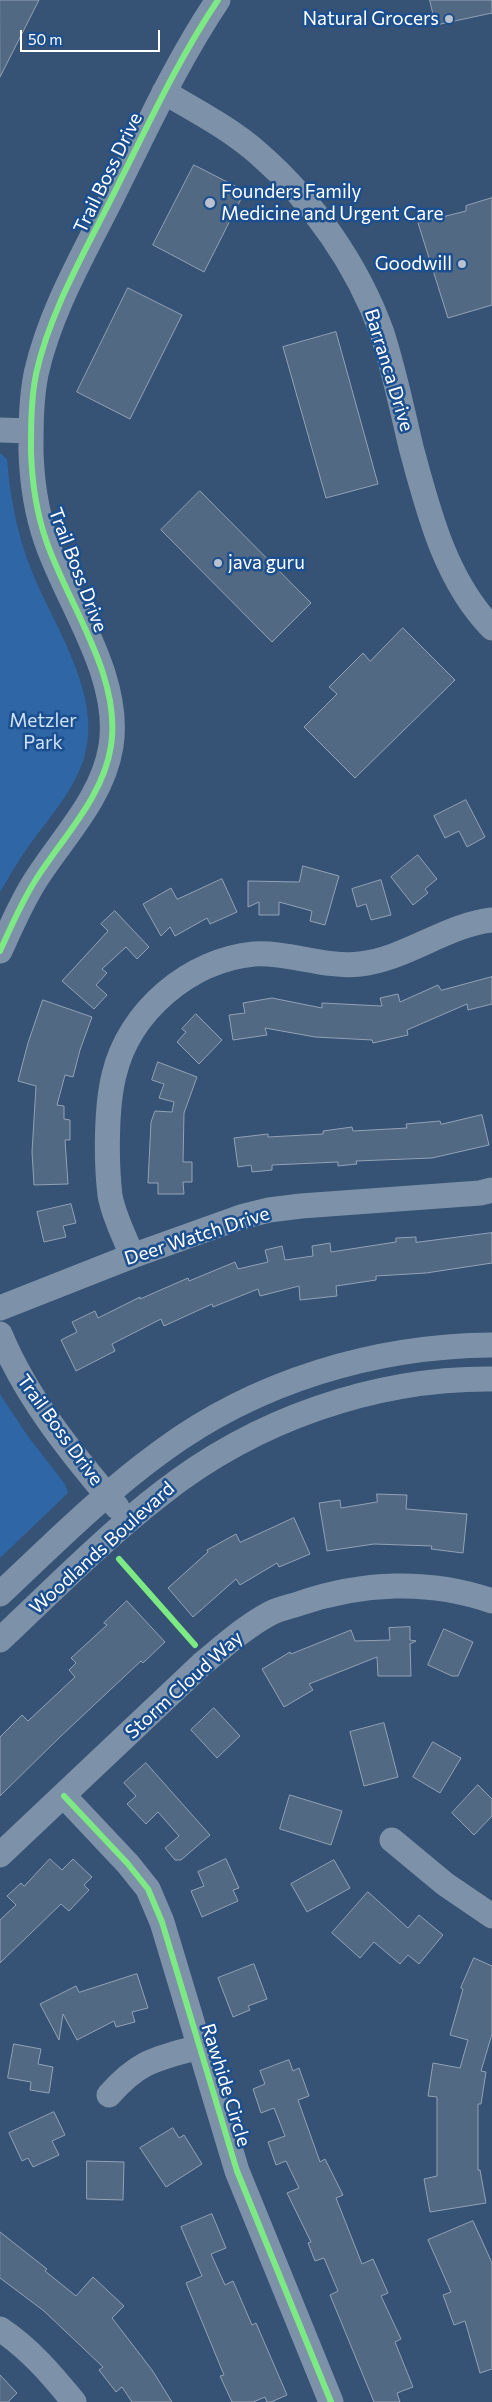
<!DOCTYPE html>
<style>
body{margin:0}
#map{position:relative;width:492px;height:2402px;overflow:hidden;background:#365274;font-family:Commissioner,sans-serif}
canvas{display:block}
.scale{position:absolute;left:20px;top:30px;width:140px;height:22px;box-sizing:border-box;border:2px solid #fff;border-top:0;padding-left:6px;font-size:15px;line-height:18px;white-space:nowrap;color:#fff;-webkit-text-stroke:4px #1b4f8f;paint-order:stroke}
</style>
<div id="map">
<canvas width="492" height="2402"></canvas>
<div class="scale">50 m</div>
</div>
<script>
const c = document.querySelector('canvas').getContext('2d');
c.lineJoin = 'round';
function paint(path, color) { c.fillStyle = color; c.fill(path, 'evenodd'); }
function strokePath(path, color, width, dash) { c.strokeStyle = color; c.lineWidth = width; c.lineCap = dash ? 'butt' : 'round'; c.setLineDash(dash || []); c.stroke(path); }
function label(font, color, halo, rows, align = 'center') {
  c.font = font + ' Commissioner,sans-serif'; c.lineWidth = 5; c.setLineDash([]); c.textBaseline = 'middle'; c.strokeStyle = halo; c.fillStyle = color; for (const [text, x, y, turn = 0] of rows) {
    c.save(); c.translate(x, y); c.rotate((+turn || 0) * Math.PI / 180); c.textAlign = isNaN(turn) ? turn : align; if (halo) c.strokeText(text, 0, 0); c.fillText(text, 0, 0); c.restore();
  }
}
paint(new Path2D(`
 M0,453L7,459C10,496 17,534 31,569C53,625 104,696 84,758C73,794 44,823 24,853C15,866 8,879 0,892Z
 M0,1394L27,1435L65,1484L68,1493L0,1558Z`), '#2f66a5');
const building = new Path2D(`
 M0,0H39L0,77Z
 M430,0H492V13L436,25Z
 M194,165L245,191L204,272L153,245Z
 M492,198V305L448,318L418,223L466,211V206Z
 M128,288L182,315L130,419L77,392Z
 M336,332L378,484L326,498L283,347Z
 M200,491L311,603L272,642L161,530Z
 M403,628L455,680L355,778L304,727L337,694L329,687L363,653L370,661Z
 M466,800L485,837L467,847L459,831L445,838L434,816Z
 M418,855L437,879L425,889L428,893L413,905L391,877Z
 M303,866L339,876L325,925L310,921L312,911L279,902V915H259V902L248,907V881L299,882Z
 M222,879L237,912L210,924L207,918L175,936L170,927L161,936L143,904L171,888L177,899Z
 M381,880L391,915L371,920L366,904L357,907L352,889Z
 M115,911L149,947L137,959L126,947L102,969L107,973L96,985L107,995L94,1009L62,981L108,931L101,924Z
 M492,977V1004L468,1010L467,1004L407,1030L408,1035L373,1043L372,1040L315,1037L265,1028L267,1035L233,1040L229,1015L245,1013L243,1003L272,998L322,1008V1003L382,1006L380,998L398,994L400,1002L438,985L441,990Z
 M43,1000L92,1017L80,1050L73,1077L65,1075L57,1105L64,1106V1119L70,1120V1140H65L68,1184L34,1185L32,1152L36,1086L18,1081L28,1043Z
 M196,1014L222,1040L199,1064L177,1042L186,1032L182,1029Z
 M158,1062L197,1077L184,1113L183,1162H192V1182H183L184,1194H158V1183H148L151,1122L155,1111L172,1112L174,1102L159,1098L164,1084L152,1080Z
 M482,1115L489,1145L432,1158L356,1161L357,1164L338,1166V1162L272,1165V1170L252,1172L251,1165L238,1167L234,1138L268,1134V1137L323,1134V1131L352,1127L353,1131L407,1128L406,1124L440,1121L441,1124Z
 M71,1204L76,1223L63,1226L66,1237L44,1242L37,1212Z
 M492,1233V1263L426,1273L376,1276V1280L336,1286L337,1296L300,1300L299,1286L260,1296L258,1289L213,1307L212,1304L164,1326L161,1319L112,1344L115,1351L76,1371L61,1340L77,1332L72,1322L95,1311L98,1318L140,1297V1299L188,1278L189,1281L235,1262L238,1269L268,1262L265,1250L282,1246L285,1260L313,1256L312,1246L330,1243L331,1252L396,1242V1238L416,1237V1242Z
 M377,1494L407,1495L406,1509L467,1514L463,1553L431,1549L432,1546L374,1544L327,1551L319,1503L340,1500L341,1508L377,1502Z
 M294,1518L310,1554L279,1567L277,1563L240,1585L236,1579L193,1617L168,1588L208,1552L207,1550L236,1534L240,1542Z
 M127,1601L165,1642L143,1663L141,1661L61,1736L0,1796V1737L22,1715L28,1721L75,1677L69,1670L76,1663L71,1658L107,1625L104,1623Z
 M410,1627V1640L416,1641L410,1644L411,1676H378L377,1657L309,1684L313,1690L284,1707L262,1669L290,1652L291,1654L351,1630L355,1641L390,1640L389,1628Z
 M444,1629L473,1642L458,1676H452L428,1665Z
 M214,1708L240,1736L217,1758L191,1730Z
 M384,1723L398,1777L364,1786L350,1732Z
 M433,1742L461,1758L440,1793L413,1777Z
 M146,1763L210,1835L181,1860H175L165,1848L179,1836L158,1812L146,1824L127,1804L136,1796L124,1783Z
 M478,1785L492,1799V1816L474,1835L452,1813Z
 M290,1795L342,1811L331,1845L280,1829Z
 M50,1859L62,1870L73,1859L92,1877L84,1885L89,1890L69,1911L61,1904L0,1963V1920L16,1905L7,1896L21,1883L24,1886Z
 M226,1859L239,1888L233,1890L238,1901L202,1917L191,1891L204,1886L198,1872Z
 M334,1860L350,1888L307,1912L291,1884Z
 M368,1892L408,1928L419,1915L443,1935L419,1964L408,1955L400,1964L374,1942L360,1958L332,1933Z
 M474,1958L492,1966V2034L481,2071L486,2072L481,2104H478V2170H480L486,2203L430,2212L424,2179L437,2176V2097L428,2096L433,2063L460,2068L468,2040L450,2035L463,1989L461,1988Z
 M254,1964L267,1999L248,2006L250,2010L233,2017L218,1978Z
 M137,1974L148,2008L132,2012L135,2022L116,2027L114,2021L77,2040L63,2014L59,2040L40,2004L76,1986L79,1992Z
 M14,2044L41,2049L38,2064L53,2067L49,2093L30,2090L31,2082L8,2078Z
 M289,2060L293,2071L299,2068L309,2096L298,2100L320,2162L325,2159L343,2195L336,2198L362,2264L373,2259L388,2293L381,2296L401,2339L395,2342L413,2387L397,2393L400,2402H374L330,2295L338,2291L324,2258L315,2261L308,2243L311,2242L287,2193L299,2188L286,2161L276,2165L268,2142L285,2136L274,2108L261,2113L253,2089L265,2084L260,2071Z
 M54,2112L65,2135L52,2141L59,2155L33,2167L28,2158L22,2161L9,2133Z
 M173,2128L179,2138L184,2135L202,2164L166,2187L140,2148Z
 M87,2161L124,2162L123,2200L87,2199Z
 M212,2214L226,2248L211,2254L225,2285L233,2281L252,2325L256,2323L287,2395L271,2402H267L265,2397L253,2402H232L220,2376L224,2375L186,2283L202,2276L181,2227Z
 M473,2221L492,2263V2369L480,2373L465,2321L454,2325L443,2295L451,2292L428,2240Z
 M0,2232L47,2269L45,2271L76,2296L93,2277L124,2306L112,2318L152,2370L172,2402H132L122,2387L116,2392L99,2370L103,2367L44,2311L0,2278Z
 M0,2375L17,2393L8,2402H0Z`);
paint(building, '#526984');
strokePath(building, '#92a2b6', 1);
strokePath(new Path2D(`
 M164,92C196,111 231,129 259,154C313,201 358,266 382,333C394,370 402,409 411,447C428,510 445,580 492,628
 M0,430L31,431
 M0,951C11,927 21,903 35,881C62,838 103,798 111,746C122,676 67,603 46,540C36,511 32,482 31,452C31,426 31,400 36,374C51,307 89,245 119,183C150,121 179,58 218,0
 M132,1256C125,1237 113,1215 110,1195C106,1162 106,1107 114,1075C129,1011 190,960 254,954C290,952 324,968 360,964C406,959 446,925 492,920
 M0,1308L132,1256L241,1217L269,1210L301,1206L480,1193L492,1190
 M0,1334C27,1399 72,1454 117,1507
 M0,1594C52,1545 104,1493 162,1451C257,1381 375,1346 492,1345
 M0,1640C53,1590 105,1537 162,1493C255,1420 374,1378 492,1379
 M64,1796L128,1864L148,1889L162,1922L237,2171L331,2402
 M392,1840L445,1884L492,1916
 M0,1855L202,1664C224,1646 245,1627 269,1614C278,1609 289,1607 298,1604C361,1582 429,1579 492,1601
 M109,2095C140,2060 156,2059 199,2047
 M0,2329C30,2349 52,2375 74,2402`), '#7d92a8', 25);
strokePath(new Path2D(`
 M0,951C11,927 21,903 35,881C62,838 103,798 111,746C122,676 67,603 46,540C36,511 32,482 31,452C31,426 31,400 36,374C51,307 89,245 119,183C150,121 179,58 218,0
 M119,1559L195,1645
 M64,1796L128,1864L148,1889L162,1922L237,2171L331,2402`), '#7ce984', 6);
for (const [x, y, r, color] of [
 [449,19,5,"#b9c2ce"],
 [210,203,6,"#b9c2ce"],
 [462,264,5,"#b9c2ce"],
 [218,563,5,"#b9c2ce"]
]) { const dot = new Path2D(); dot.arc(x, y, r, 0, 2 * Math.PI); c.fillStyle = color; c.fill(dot); strokePath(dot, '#1b4f8f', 2); }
label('19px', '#fff', '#1b4f8f', [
 ["Natural Grocers",439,19],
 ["Founders Family",221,192,"left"],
 ["Medicine and Urgent Care",221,214,"left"],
 ["Goodwill",452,264],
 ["java guru",228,563,"left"]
], 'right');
label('19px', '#fff', '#1b4f8f', [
 ["Trail Boss Drive",108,173,-64],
 ["Barranca Drive",389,370,73],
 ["Trail Boss Drive",78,570,69],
 ["Deer Watch Drive",197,1236,-18],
 ["Trail Boss Drive",60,1430,54],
 ["Woodlands Boulevard",102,1548,-42],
 ["Storm Cloud Way",184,1685,-42],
 ["Rawhide Circle",226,2085,73]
]);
label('19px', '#cfe3fa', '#1b4f8f', [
 ["Metzler",43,721],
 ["Park",43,743]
]);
</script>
